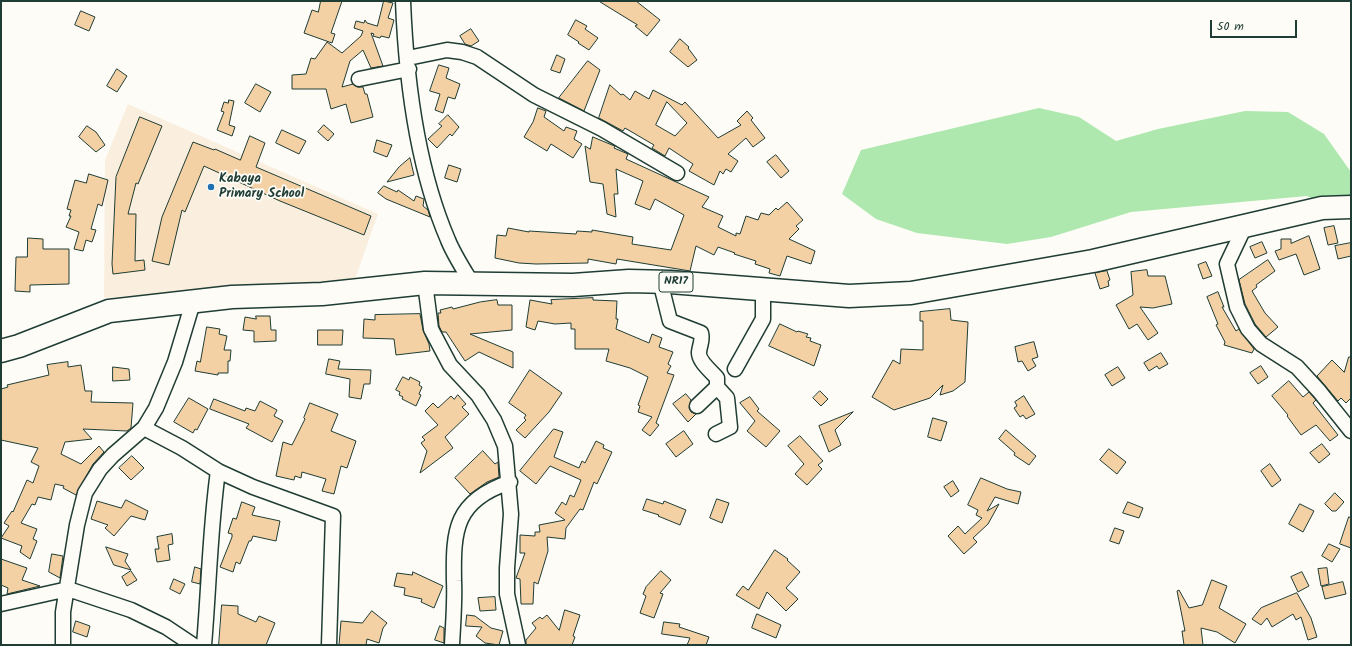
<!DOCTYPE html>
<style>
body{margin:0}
#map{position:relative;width:1352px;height:646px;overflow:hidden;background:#fdfcf7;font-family:Kalam,sans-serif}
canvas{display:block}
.frame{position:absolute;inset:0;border:2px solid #1f3d34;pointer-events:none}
.scale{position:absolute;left:1210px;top:20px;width:87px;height:18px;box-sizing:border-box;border:2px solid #1f3d34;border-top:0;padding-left:5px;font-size:12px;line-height:14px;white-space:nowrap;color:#1f3d34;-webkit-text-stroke:3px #fdfcf7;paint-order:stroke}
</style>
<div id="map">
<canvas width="1352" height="646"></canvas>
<div class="frame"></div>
<div class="scale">50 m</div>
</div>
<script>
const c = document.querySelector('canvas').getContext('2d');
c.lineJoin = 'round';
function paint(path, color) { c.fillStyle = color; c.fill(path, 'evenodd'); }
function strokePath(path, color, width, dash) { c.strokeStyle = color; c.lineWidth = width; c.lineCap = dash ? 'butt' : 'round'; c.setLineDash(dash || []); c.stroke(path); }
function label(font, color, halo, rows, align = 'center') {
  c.font = font + ' Kalam,sans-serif'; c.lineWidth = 3.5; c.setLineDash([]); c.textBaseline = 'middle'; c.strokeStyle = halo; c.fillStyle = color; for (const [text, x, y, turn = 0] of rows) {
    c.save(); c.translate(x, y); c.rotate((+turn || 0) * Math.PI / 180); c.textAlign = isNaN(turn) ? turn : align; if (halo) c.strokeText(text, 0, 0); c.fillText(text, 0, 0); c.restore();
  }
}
paint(new Path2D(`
 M128,104L378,214L355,279L104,298L105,160Z`), '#faefde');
paint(new Path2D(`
 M1039,108L1079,117L1116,141L1158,129L1245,111L1288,112L1324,134L1351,172V216L1307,196L1131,212L1051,237L1007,244L917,233L876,219L842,194L861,150Z`), '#aee8ae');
const building = new Path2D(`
 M321,1H342L331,33L335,34L332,43L304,33L312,10L318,12Z
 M384,1L393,3L388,18L394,20L389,38L381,36L380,38L373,36L374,34L371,33L383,66L371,68L363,50L350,61L342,87L353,84L357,87H363L365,94H367L373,117L351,123L346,104L331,109L326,89H292V75L306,74L311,58L315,59L327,42L342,53L361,36L363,31L354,28L356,21L364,23L365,20L367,23L377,26Z
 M599,1H636L660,20L647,36L635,26L637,25Z
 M81,11L95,17L89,31L75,25Z
 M576,20L587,26L585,29L598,38L589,50L578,43L579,42L568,35Z
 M471,29L479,41L471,46L465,44L460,36Z
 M680,39L689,47L688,48L697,60L688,67L670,52Z
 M557,55L565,59L560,73L551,70Z
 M588,61L600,70L584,111L559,98Z
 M439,65L449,68L446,78L460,84L455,99L448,97L443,113L435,110L440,94L430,91Z
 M117,69L127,76L117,92L107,86Z
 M256,84L271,92L260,112L245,103Z
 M610,85L621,95L623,94L630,100L635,91L649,99L653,90L682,105L685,102L718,138L741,125L737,121L747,111L753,118L751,120L765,138L753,147L746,138L728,154L738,161L731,172L726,169L723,174L720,171L714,185L689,171L693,164L669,148L665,156L652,148L654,145L625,128L623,131L599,118ZM667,102L687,123L675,136L656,125Z
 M229,100L234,101L229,125L235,127L232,136L217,130L224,112L221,111L224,102L228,103Z
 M538,108L546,111L544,117L564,131L566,127L577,131L574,139L582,144L573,158L551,144L547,151L524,137L533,122Z
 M448,115L459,127L452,136L450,134L437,148L428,139L442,126L439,124Z
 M140,117L162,126L138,184L136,183L128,214H136L135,261L144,260L145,270L113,274L112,264L116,177Z
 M324,125L334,134L328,141L318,132Z
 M87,126L96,132L105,145L96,152L79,137Z
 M282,130L306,141L299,154L276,143Z
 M250,136L265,143L256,167L371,216L364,235L280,201L204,166L185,212L182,210L169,265L152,261L162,217L193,142L214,150L215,149L240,160Z
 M593,137L612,145L615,146L614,148L628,154L626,159L709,197L702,207L723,216L718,227L736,236V233L740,234L746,216L758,220L761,213L769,215L776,208L778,210L787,202L803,220L796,226L799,229L789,239L815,251L811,264L787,256L780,276L769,273L770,269L755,264L756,261L734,254L735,253L718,247L714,255L696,246L690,271L617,259L616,264L588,259V263L536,264L519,263L495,258L497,235L506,236L508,228L529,232V231L576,234L577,231L592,232V230L633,237L632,244L671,250L684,215L655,199L650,210L635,204L643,181L616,169L618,194H614L616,217L607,214L603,184L590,182L585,146L590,149Z
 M377,140L392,145L387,157L374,152Z
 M776,155L789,171L781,178L767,162Z
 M410,158L414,175L387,182L399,167Z
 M449,165L461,169L457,182L445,178Z
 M89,174L108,180L102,206L98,204L91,229L96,230L92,242L86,240L83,251L74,249L79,232L66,227L71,216H69L71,210L67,209L75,180L86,183Z
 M384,186L397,192L398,190L414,201L416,196L424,199L423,206L428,210L430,217L386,199L378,193Z
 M1334,226L1338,243L1328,245L1324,228Z
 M1309,236L1320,269L1304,275L1296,254L1279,260L1275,251L1281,249V239H1291V243Z
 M28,238L43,239V249H69V284L30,285V292L15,291L16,257H27Z
 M1262,242L1267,253L1255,258L1250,247Z
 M1351,243V256L1338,259L1335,246Z
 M1268,260L1275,271L1256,285L1257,287L1252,291L1265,313L1278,327L1266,337L1255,324L1245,304L1239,280Z
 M1206,262L1212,276L1203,279L1198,265Z
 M1147,270L1148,276H1165L1172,304L1153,308L1140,307L1158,333L1148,340L1137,324L1129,329L1116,305L1133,295L1131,272Z
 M1107,271L1110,280L1108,281L1109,286L1100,289L1095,273Z
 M1218,292L1224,307H1222L1236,331L1239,329L1254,349L1252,353L1224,345L1225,342L1216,325L1218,324L1207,297Z
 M593,298V300L617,301L616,319H618L616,329L649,343L652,334L662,338L659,347L673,352L668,364L671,366L667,373L674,375L656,423L659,425L650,436L642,430L652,417L638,412L640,406L638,405L648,377L630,368L606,361L609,349H575V329H571V323L555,324L538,321L535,330L526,327L530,300L552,304L551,300Z
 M497,300L498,305H512V330L470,334L513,352V368L479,352L465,361L446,332H442L439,326L438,313H441L440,310L452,307L453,309L480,302Z
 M950,309L951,320L968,322L965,382L953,391L940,395L943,385L930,398L894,410L872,397L893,360L900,364L901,349L923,350V321H920V312Z
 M420,314L423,330L429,344L430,351L396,355L394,339L363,338L364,319L375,320V315Z
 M256,316H270L271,330H276V341L254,342V331L243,330L245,317L256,319Z
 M780,324L797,332L798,331L808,334L806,337L811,338L810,341L821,345L814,366L769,346Z
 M207,327L220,329L219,334L227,336L224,350H231L230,361H228V373H218V375L195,371L197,361L200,362Z
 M318,330H343L342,345H318Z
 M1034,342L1038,357L1032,359L1036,366L1028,371L1022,361L1018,362L1015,347Z
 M1161,353L1168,364L1159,369L1157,366L1149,371L1144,363Z
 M1349,357H1351V398L1346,403L1341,398L1338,401L1317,376L1332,360L1344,372Z
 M329,359L340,361L338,369L371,370L370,384H364L361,399L349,397L350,379L326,374Z
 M68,362V367L81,365L85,391H92L91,402L133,403L131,428L127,431L83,429L92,439L65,442L61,454L81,464L99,446L104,452L93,464L76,495L63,488L64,486L55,484L51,500L38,497L35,505L32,504L21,523L37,529L33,539L37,541L30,559L20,552L22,546L1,538L9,526L4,523L12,511L13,512L27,480L33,483L39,466L31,462L38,448L1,440V389L8,387L7,385L49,375L47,365Z
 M1261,366L1268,377L1258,384L1250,373Z
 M113,367L129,369L130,380L113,381Z
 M1118,367L1125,378L1112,386L1105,375Z
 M530,370L562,393L549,412L525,438L516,430L526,420L524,418L526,415L509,403Z
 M403,377L409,380L410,377L420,382L419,385L422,387L419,394L421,395L416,406L402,399L403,397L399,395L400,392L396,390Z
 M1289,381L1303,397L1309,392L1316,400L1313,403L1338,435L1330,441L1316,425L1301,435L1287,416L1288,415L1272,396Z
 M820,391L828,399L821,406L813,398Z
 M686,394L691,400L689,408L691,412L696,414L688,422L673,404Z
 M458,395L466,404L462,407L469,414L445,437L453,448L420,473L427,451L421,443L425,440L422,437L438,425L425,411L433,403L438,408L451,396L454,399Z
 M1024,396L1035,414L1026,419L1023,415L1020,417L1014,408L1017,406L1015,402Z
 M750,397L759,409L757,411L780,431L766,447L747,431L755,421L740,403Z
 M189,398L208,409L197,430L195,429L193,433L174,422Z
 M214,399L245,411L246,408L255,411L260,401L277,410L274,416L283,421L272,442L246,428L249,424L210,409Z
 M310,403L338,414L331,431L356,441L347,468L341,466L334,494L322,491L326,479L302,472L301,478L295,476L294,480L276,476L283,442L292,445L305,419L304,418Z
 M853,412L835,430L841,445L829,452L819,426Z
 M933,418L947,422L941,441L928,437Z
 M554,429L563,432L554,457L579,468L582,461L585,463L596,441L604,445L603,448L612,452L597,484L594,482L583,510L580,509L566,528L565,539L547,537L548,551L538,584L534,582L533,604H521L520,579L516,578L525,553H520V535L535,536V532H540L539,525L565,520L555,513L562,502L566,505L570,495L574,497L581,480L550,466L536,484L520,471Z
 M1006,430L1036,456L1029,465L1014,455L1015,453L999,439Z
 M684,431L693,444L676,457L666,444Z
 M800,436L823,461L818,465L822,469L807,485L795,474L804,464L788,446Z
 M1322,444L1330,454L1319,463L1310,453Z
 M1109,449L1126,462L1117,474L1100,460Z
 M483,451L495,464L498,462L499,477L487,482L470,494L455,478Z
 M132,456L144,468L131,480L119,468Z
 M1270,464L1281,480L1272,487L1261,471Z
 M981,478L1007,489L1021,492L1018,504L995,497L987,511L999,504L988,524L973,538L977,542L964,554L948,536L958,526L965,534L982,518L976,515L978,510L968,505Z
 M953,481L959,491L951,497L944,487Z
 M1335,493L1344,502L1336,511H1332L1325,504Z
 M647,499L663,504L664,501L686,510L680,525L658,516L659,515L643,510Z
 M717,499L729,503L722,523L710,518Z
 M126,500L148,511L145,520L131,516L114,536L105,528L108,525L91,519L97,501L121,508Z
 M242,502L255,507L252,515L280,521L276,541L253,536L251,541H249L240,564L236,562L233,572L220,567L232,537V534L228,533L233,518L236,519Z
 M1128,502L1143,508L1139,518L1123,513Z
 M1300,504L1314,511L1303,532L1289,524Z
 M1349,517L1351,518V548L1340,544Z
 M1115,528L1124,531L1119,544L1110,541Z
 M172,534L173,544L168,545L170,560L157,562L155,549H159L157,537Z
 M1329,544L1340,549L1332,562L1322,556Z
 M106,547L128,554L125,561L131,570L114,565Z
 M775,550L788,559L787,560L800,572L786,588L798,599L786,611L767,592L759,609L736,595L743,586L748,590Z
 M52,554L63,556L60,578L49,572Z
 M1,559L27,568L22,580L40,586L7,594L8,588L1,585Z
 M195,567L201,569L200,584L192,582Z
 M1327,568L1329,584L1321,586L1318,569Z
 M131,571L137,580L127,586L122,577Z
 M661,571L671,580L660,593L663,594L654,618L640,613L646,596L643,594L646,587Z
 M413,572L443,586L434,608L421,602L422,599L404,595L405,588L394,586L397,573L412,575Z
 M1302,572L1309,586L1298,592L1291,577Z
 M174,579L185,584L180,594L170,589Z
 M1212,580L1227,586L1219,608L1246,624L1235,643L1217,632L1201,628L1203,645H1184L1182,631H1185L1177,591L1179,590L1189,608L1202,605Z
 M1343,582L1346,594L1325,599L1322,587Z
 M1297,593L1311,618L1317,637L1308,640L1301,617L1296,620L1293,614L1272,627L1267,618L1261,625L1252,619L1261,608Z
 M495,597L496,610L480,611L478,598Z
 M222,605L238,606V614L256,622L259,616L275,623L266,645H219Z
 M565,610L580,615L573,636L575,637L572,645H526V640L536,628L532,623L540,617L542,619L547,615L559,630Z
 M372,611L387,623L383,628L379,643L367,639L366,645H339L341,621L362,623Z
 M757,614L781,625L776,638L752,628Z
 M467,615L475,616L491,628L503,631L499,645L485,643L476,636L482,627L466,626Z
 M76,621L90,626L87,637L73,632Z
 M664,622L680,624L679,627L709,637L706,645H687L690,638L662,634Z
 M440,626L444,628V643L435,640Z`);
paint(building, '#f4d0a5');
strokePath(building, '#1f3d34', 1);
const street = new Path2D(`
 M403,1C406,78 417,168 448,240C454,255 464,270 473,285
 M408,58L447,50L462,52L477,57L534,95L602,129L677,173
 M359,79L409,69
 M1245,226L1227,264L1237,307L1248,329L1261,344L1297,367L1319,391L1351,431
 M660,281L670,321L701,333C703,340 700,344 699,352C698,361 712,372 717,378V387L727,398L730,427L716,434
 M425,283L431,329L450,365L478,395L494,420L505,446L511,514L507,568V594L518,645
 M735,369L763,319V289
 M697,406L717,387
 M144,428L182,448L218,471L253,487L333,516L329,645
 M1,604L68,589L131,610L166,627L193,645
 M63,645V612L77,525L85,493L100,469L113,455L144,428L156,408L175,362L193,302
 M204,645C209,587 210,528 218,471
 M452,645C453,624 455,602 454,581C453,529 455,501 510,482`);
const primary = new Path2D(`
 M1,351L19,346L109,311L232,297L322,294L425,283L573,285L629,281L670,282L849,296L911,293L1093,261L1322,208L1351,207`);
strokePath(street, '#1f3d34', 17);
strokePath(primary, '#1f3d34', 25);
strokePath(street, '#fdfcf7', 14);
strokePath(primary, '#fdfcf7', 22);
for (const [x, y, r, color] of [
 [211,187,4,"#1f6fb2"]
]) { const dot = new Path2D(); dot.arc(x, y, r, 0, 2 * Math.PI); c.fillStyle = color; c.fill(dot); strokePath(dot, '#fdfcf7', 1.5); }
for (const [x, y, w] of [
 [676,282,34]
]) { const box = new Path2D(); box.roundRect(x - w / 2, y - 10, w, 20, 3); c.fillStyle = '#fdfcf7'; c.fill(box); strokePath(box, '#1f3d34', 1); }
label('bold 12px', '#1f3d34', null, [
 ["NR17",676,282]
]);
label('bold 13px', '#1f3d34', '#fdfcf7', [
 ["Kabaya",219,180],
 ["Primary School",219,195]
], 'left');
</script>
